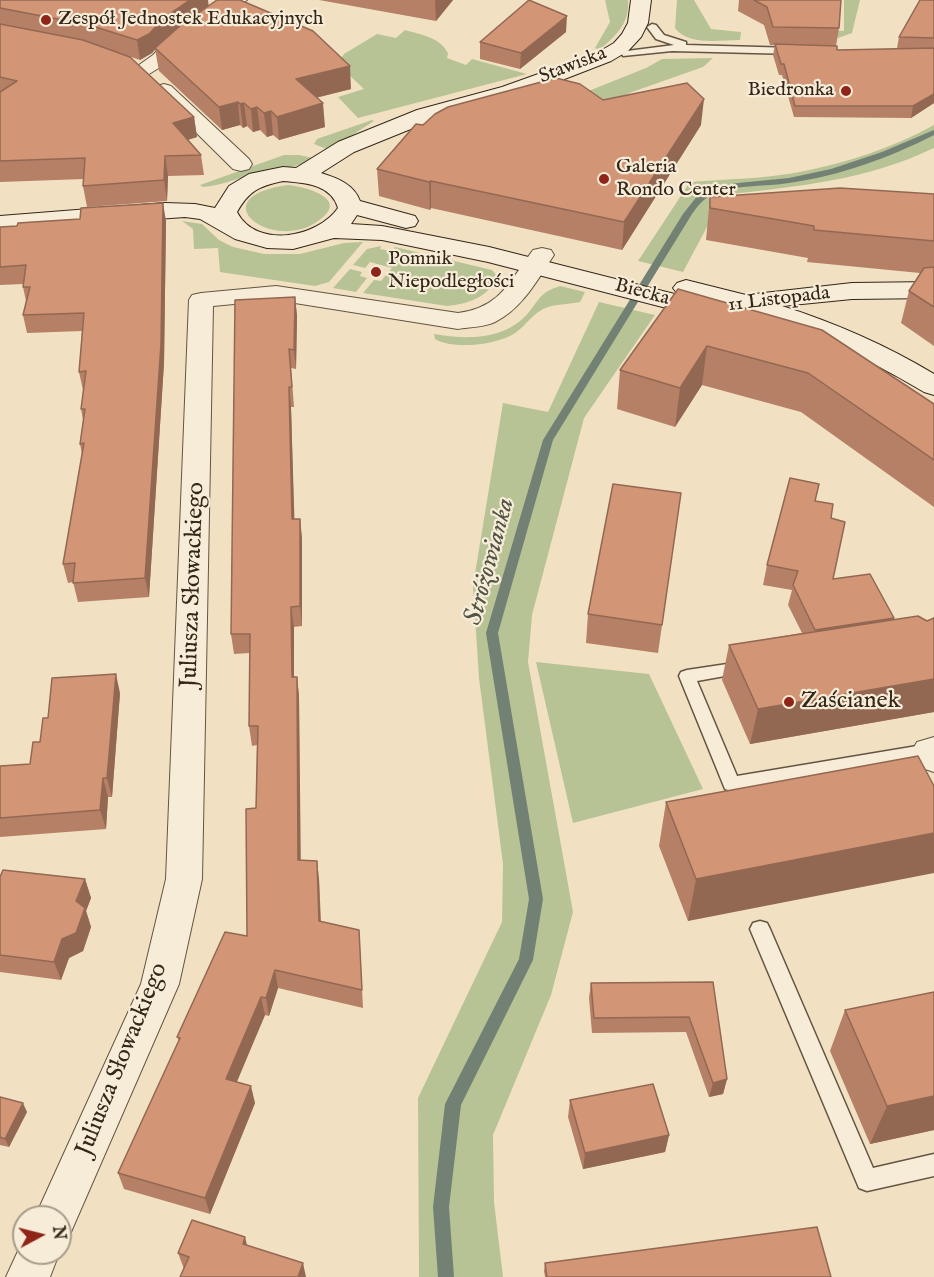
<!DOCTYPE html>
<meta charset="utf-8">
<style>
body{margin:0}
#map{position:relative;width:934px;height:1277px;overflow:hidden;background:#f1e1c2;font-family:"IM FELL English",serif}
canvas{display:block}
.north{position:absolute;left:12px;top:1205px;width:60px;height:60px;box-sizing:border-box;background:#f6ecd7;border:2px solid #a89d8b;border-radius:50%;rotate:83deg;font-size:16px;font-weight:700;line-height:24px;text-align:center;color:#342618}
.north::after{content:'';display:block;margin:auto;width:21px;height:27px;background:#8f2418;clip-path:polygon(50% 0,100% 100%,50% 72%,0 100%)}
</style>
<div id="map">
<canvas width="934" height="1277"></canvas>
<div class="north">N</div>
</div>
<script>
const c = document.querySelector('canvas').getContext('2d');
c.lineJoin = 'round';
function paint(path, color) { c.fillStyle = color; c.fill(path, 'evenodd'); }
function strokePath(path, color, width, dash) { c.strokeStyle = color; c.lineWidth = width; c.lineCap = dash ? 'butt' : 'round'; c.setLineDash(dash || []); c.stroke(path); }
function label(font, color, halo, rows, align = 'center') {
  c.font = font + ' "IM FELL English",serif'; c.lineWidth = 4.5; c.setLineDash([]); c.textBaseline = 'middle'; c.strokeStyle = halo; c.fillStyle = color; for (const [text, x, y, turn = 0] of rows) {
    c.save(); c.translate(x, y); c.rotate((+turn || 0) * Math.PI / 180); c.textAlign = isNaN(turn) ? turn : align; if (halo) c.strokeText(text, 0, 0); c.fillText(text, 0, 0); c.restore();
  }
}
paint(new Path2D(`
 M605,0H628C630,23 616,36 599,50L595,48L610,22Z
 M677,0H694L711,29L741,32L740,40C720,40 688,46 675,28Z
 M844,0H860L852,33L838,38L829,33V30L844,31Z
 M405,30C422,35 439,37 448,53L447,58L466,65L472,59L527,74L358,118L338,97L364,89L345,71L336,66L344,54L377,34L396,38Z
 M713,58L703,67L632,92L589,112L548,97L591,90L646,68L662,59Z
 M372,120L374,121L329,150L314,144L317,139Z
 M934,125V148C865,181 798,186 724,195L683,272L638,261L690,182C726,179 764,179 800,172C846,163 893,148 934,125Z
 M284,155H299L313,158C296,169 278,169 259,173C238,177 226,185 203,187L200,185Z
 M288,185C307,187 351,199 318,221C272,254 199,197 288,185Z
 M182,221L202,224L219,240L233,247L264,254H300L344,243L363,242L329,282L315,286L220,272L218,248L194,249L193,229Z
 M381,246L380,249L392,251L395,247L492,270L499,278C486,297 469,304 447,306L363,293L374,280L381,281L392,268L370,262L365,268L353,265L367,249Z
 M350,269L362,272L360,276L367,278L356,292L333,288Z
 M560,286L585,292L580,302C570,304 558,304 548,307C534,311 527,325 515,333C498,345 453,350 435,339L434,334C467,340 506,340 529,312C540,298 541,292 560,286Z
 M599,302L655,315L584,418L532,615L528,662L573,912L551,995L493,1135L494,1202L503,1277H419L418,1098L502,922L503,864L479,678L473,586L503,403L548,412Z
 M536,662L649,674L703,789L573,823Z`), '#b7c395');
paint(new Path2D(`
 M934,130V135C889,158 839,176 789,183C765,187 739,184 716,193C705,197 699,204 692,214L553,440L498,633L543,899L533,960L461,1105L449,1207L454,1277H438L433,1207L445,1104L519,959L529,899L486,633L543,440L683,214L698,195L711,188L738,183L789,178L831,169L882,152Z`), '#728173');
const lane = new Path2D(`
 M652,24L656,25L664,35L686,42V45L795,48L800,51L795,54L672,51L623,56L622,54L627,51L674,45L656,39L647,27Z
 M747,661L753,663L755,667L753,671L697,681L737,776L929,744L934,746V756L731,791L725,789L679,676L681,672L687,670Z
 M760,921L767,923L770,929L873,1168L934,1154V1176L867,1191L859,1188L750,929L753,923Z`);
const street = new Path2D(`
 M224,0H247L183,46L167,63L149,74H135L132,70L153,55L169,38Z
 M164,84L171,86L249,159L252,164L249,169L241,171L233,169L157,94L154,90L157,86Z
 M542,248L551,250L554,255C538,279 522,309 495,322C484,327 470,327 458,329L276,300L213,306L202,879L179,984L71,1232L60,1237V1217H35L141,984L166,879L189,300L192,295L201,293L276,286L458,313C501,307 509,282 533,250Z
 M934,737V772L922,768L912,751L917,742Z
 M24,1238V1253L60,1251L50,1277H6Z`);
const secondary = new Path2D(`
 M631,0H651L648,23L641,37L628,51L611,61L518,97L433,120L354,152L321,173C337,178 354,184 360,201L415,216L418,221L415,226L406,228L357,215L351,224L382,226L489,247L722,306L726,312L722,318L713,320L488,262L382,240L334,238L293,249L267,248L235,239L200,219L185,217L0,230V216L165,203L195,204L215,208L229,186L249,174L283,167L296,168L338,142L417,110L502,87L597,53L614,43L622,34L628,23ZM283,181C305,183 331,184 338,208C317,238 256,249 237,212C249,191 259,186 283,181Z
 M686,280L746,295L852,283L934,282V298L852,299L782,306C835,323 886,345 934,374V395L924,392C847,345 765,315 677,293L673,288L677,283Z`);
strokePath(lane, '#635542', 3);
strokePath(street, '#635542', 2);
strokePath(secondary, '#342618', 2);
paint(lane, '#f6ecd7');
paint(street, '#f6ecd7');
paint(secondary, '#f6ecd7');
paint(new Path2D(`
 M0,0H208V6L351,89L316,98L325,127L279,140L273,135L267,137L260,130L253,132L247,126L243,128L240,125L222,130L159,71L155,49L152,53L140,60L128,56L194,117L197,137L188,140L201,155L204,175L168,176L167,201L87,207L83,186L84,179L0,182Z
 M319,0H453L436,21Z
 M739,0H841L839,28L836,46L837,50L918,48H897L899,37L934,0V103L911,118L794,117L782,75H779L773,55L775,45H770L764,25L738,11Z
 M566,32L520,69L480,59V42Z
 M603,100L701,125L622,250L431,208L430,210L379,196L377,169Z
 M934,194V346L901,323L909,291L920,273L807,262L808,258L706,240L710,197Z
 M166,221L164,363L149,597L78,602L73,582L68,583L63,564L82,454L80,444L83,420L81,409L83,390L79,372L82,331L27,333L23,315L26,301L23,287V284L0,285V227Z
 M678,289L934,404V507L801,412L702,385L675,427L617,409L620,370Z
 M295,297L297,316L296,369L291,368L294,407H291L294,519H300L302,539V626L294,627V677H297L299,696L300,860L319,879L321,921L360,948L363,1008L278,988L269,1016L265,1015L236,1082L255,1103L210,1214L124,1189L118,1173L179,1041L177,1037L247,936L256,808L257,745L252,746L249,726L250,653L234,654L231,634Z
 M681,493L658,653L586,643L588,614Z
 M815,501L831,518L833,579L894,618L893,620L927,621L934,618V712L750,744L722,680L729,645L802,633L788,605L792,590L763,585L767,565Z
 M120,693L112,797H108L106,829L0,837V766L30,764L40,742L48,718Z
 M918,756L688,921L659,846L666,802Z
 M0,877L85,879L91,898L86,911L91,927L83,951L69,958L61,980L0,972Z
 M713,982L727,1079L723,1094L709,1097L686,1032L592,1033L589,998L591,983Z
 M934,992V1130L870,1144L830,1051L845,1010Z
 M0,1097L27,1112L9,1147L0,1145Z
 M570,1100L669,1135L665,1152L583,1169L568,1117Z
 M248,1246L184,1269L178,1253Z
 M545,1263L831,1277H545L544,1271Z`), '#b58065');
paint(new Path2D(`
 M190,0H208L209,8L168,36L152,53L140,60L137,40L165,17Z
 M436,0H453L436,21L435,1Z
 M567,16L566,32L520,69L521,53Z
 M350,66L351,89L298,102L296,79Z
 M934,94V103L911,118L913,106Z
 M704,99L701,125L622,250L624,222Z
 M238,102L240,125L222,130L219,107Z
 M244,103L247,126L243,128L240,104Z
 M323,103L325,127L279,140L277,117Z
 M257,107L260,130L253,132L251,109Z
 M271,111L273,135L267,137L264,113Z
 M194,117L197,137L176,143L173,123Z
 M165,156L168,176L167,201L164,180Z
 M431,181V208L430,210L429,182Z
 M163,203L166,221L164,363L149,597L145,578Z
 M295,297L297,316L296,369L294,350Z
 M707,346L702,385L675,427L680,388Z
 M289,387L291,407L295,538L292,519Z
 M300,519L302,539V626L300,606Z
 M291,607L294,627V697L292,677Z
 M894,618L888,637L811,649L815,630Z
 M116,674L120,693L112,797L107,778Z
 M297,677L299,696L301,878L298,860Z
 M934,679V712L750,744L758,709Z
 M103,778L108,797L106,829L100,810Z
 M934,833V873L688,921L696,879Z
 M317,861L319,879L321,939L319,921Z
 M85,879L91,898L86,911L91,927L83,951L69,958L61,980L54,962Z
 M275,970L278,988L269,1016L266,998Z
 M261,997L265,1015L231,1096L226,1079Z
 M727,1079L723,1094L709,1097L713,1083Z
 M251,1086L255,1103L210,1214L205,1198Z
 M934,1096V1130L870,1144L887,1106Z
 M23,1103L27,1112L9,1147L5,1139Z
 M669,1135L665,1152L583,1169L585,1153Z
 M245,1237L249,1253L243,1244Z
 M303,1263L306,1277H298Z`), '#936853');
const building = new Path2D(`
 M0,0H190L165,17L149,34L137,40L89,25L0,8Z
 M217,0H240L313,31L350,66L296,79L323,103L277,117L271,111L264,113L257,107L251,109L244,103L240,104L238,102L219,107L155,48L181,25Z
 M529,0L567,16L521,53L480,42Z
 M754,0H841L839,28L773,27L767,7Z
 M920,0H934V38L899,37Z
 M0,24L83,40L130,57L194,117L173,123L201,155L165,156L164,180L83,186L85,158L0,161V92L17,81L0,77Z
 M775,44L837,46V50L934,48V94L913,106H795L784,64H781Z
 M556,78L580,84L603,100L687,83L704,99L624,222L431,181L429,182L377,169L416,124L423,125L435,114L448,107Z
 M840,188L934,194V241L814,230V226L710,208V197Z
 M163,203L161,344L145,578L73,583L75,563L63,564L84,443L80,444L85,409H81L86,371L79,372L84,313L23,315L30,287H23L26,265L0,267V227L17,226L18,223L80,219L81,208Z
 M934,267V307L909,291L924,268Z
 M678,289L822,330L934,404V460L808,373L707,346L680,388L620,370Z
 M295,297L294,350L289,349L292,387H289L292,519H300V606L291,607L292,677H297L298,860L317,861L319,921L359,930L362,990L275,970L266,998L261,997L226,1079L251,1086L205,1198L118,1173L180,1038L177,1037L225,932L247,936L246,809L256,808L258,726H249L250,634H231L235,300Z
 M790,478L819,484L815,501L833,504L831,518L845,522L833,579L870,574L894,618L815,630L793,585L798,571L767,565Z
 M613,484L681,493L662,625L588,614Z
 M918,616L927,621L934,618V679L758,709L729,645Z
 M116,674L107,778H103L100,810L0,818V766L30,764L33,742H40L43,718H48L52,678Z
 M918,756L934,786V833L696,879L666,802Z
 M3,870L85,879L76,901L85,908L76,933L62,939L54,962L0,955V877Z
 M713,982L727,1079L713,1083L689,1017L594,1018L591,983Z
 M934,992V1096L887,1106L845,1010Z
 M653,1084L669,1135L585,1153L570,1100Z
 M0,1097L23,1103L5,1139L0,1137Z
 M192,1220L245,1237L243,1244L303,1263L298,1277H180L189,1257L178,1253Z
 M817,1227L831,1277H547L545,1263Z`);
paint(building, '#d29576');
strokePath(building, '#936853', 1.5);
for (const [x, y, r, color] of [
 [46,20,6,"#8f2418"],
 [846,91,6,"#8f2418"],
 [604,179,6,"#8f2418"],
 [376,272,6,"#8f2418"],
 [789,702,6,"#8f2418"]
]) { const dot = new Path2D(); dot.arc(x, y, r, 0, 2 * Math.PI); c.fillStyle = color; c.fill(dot); strokePath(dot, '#f6ecd7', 2); }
label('20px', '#342618', '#f6ecd7', [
 ["Zespół Jednostek Edukacyjnych",58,20],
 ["Biedronka",834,91,"right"],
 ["Galeria",616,168],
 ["Rondo Center",616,191],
 ["Pomnik",388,260],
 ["Niepodległości",388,283]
], 'left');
label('20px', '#342618', '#f6ecd7', [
 ["Stawiska",573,66,-21],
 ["Biecka",642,293,15],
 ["11 Listopada",779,300,-7]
]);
label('24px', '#342618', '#f6ecd7', [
 ["Juliusza Słowackiego",194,585,-88],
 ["Juliusza Słowackiego",123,1060,-68]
]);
label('24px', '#342618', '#f6ecd7', [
 ["Zaścianek",801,702]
], 'left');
label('italic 26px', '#535445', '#f6ecd7', [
 ["Stróżowianka",491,562,-75]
]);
</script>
